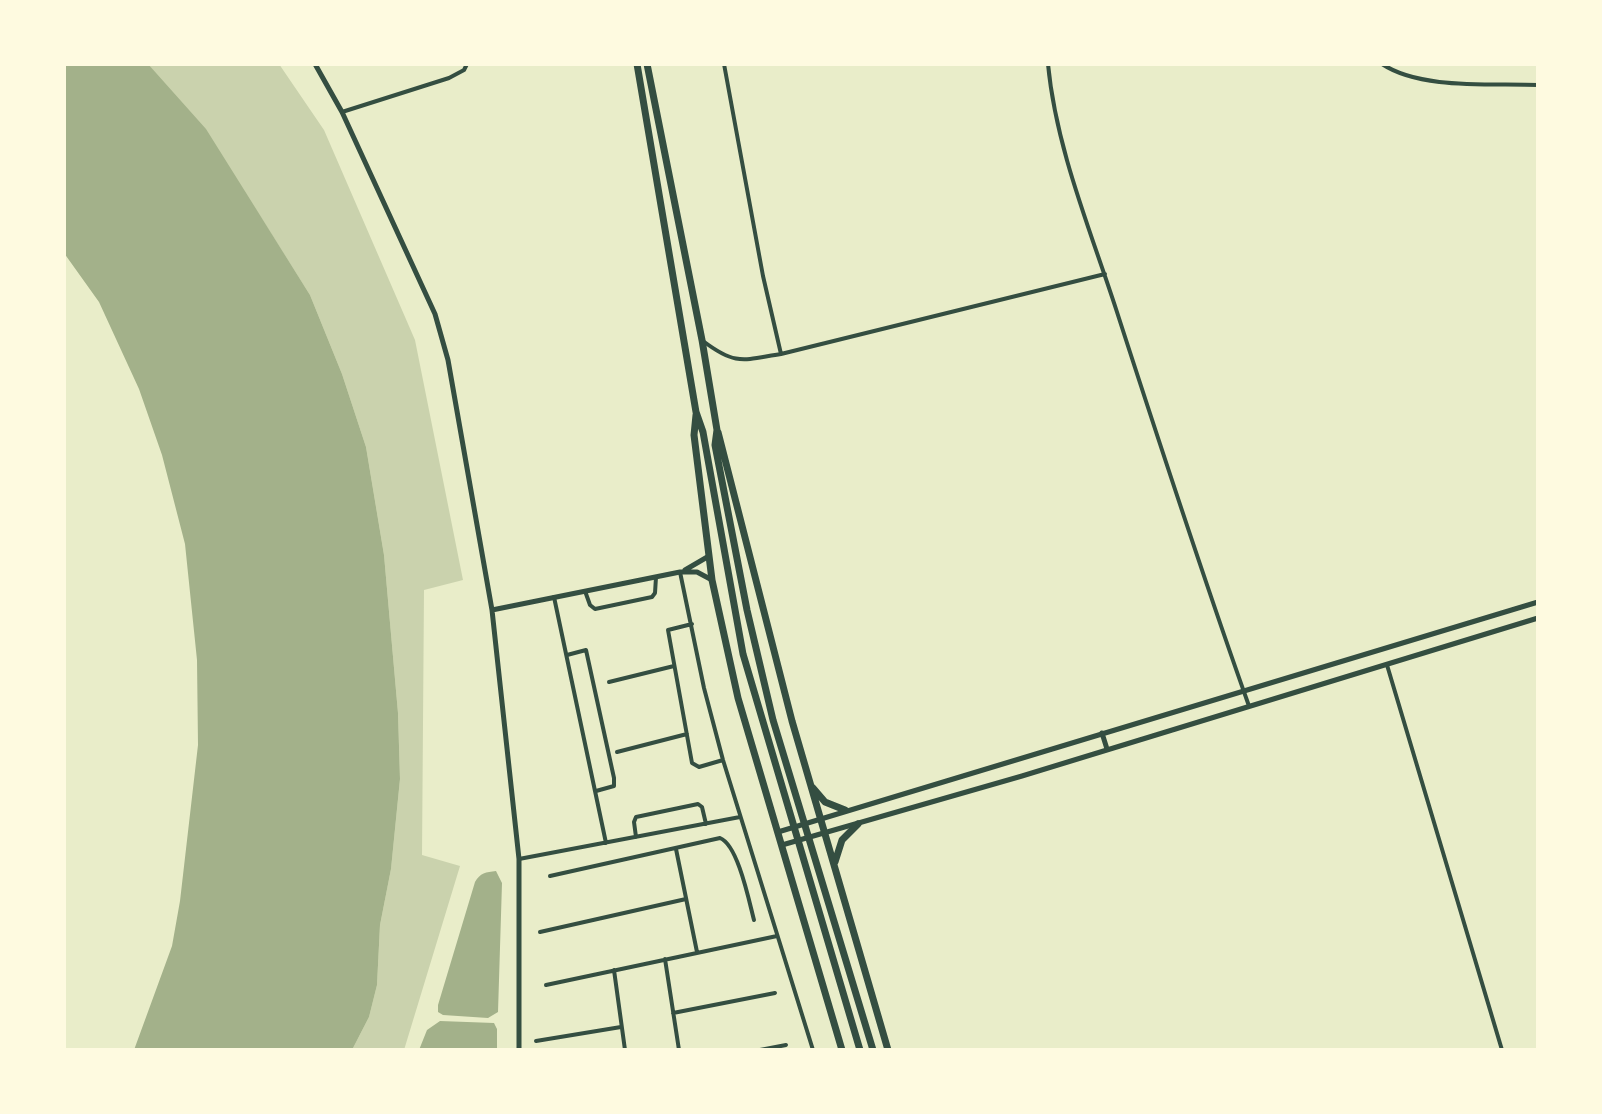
<!DOCTYPE html>
<style>
body{margin:0}
#map{position:relative;width:1602px;height:1114px;overflow:hidden;background:#e9edc9;font-family:"PT Serif",serif}
canvas{display:block}
.frame{position:absolute;inset:0;border:66px solid #fefae0;pointer-events:none}
</style>
<div id="map">
<canvas width="1602" height="1114"></canvas>
<div class="frame"></div>
</div>
<script>
const c = document.querySelector('canvas').getContext('2d');
c.lineJoin = 'round';
function paint(path, color) { c.fillStyle = color; c.fill(path, 'evenodd'); }
function strokePath(path, color, width, dash) { c.strokeStyle = color; c.lineWidth = width; c.lineCap = dash ? 'butt' : 'round'; c.setLineDash(dash || []); c.stroke(path); }
paint(new Path2D(`
 M148,64H279L324,130L415,340L463,580L424,590L422,855L460,866L404,1050H352L369,1017L377,985L380,925L391,869L400,779L398,713L384,555L366,447L342,374L310,295L262,219Z`), '#cad2ad');
paint(new Path2D(`
 M64,64H148L206,129L310,295L342,374L366,447L384,555L398,713L400,779L391,869L380,925L377,985L369,1017L352,1050H134L172,946L180,901L198,745L197,660L185,544L162,455L139,389L99,302L64,253Z
 M496,871L502,883L498,1012L488,1018L443,1015L438,1012V1005L475,882C480,873 486,872 496,871Z
 M440,1021L494,1023L497,1029V1050H419L427,1030Z`), '#a3b18a');
strokePath(new Path2D(`
 M724,64L763,276L781,354
 M1048,64C1056,148 1090,229 1116,309C1159,442 1202,574 1249,706
 M1382,64C1421,90 1492,83 1538,85
 M342,112L449,78L464,70L467,64
 M703,341C736,366 743,360 781,354L1105,274
 M680,572L704,688L723,760L813,1050
 M585,591L590,605L595,609L652,597L655,593L656,577
 M554,597L606,843
 M692,624L668,630L692,763L699,767L723,760
 M567,655L586,650L614,778V786L596,791
 M1387,665L1502,1050
 M609,682L674,666
 M617,752L687,734
 M636,837L634,822L636,817L698,804L702,807L706,824
 M676,849L697,952
 M519,859L740,817
 M550,876L720,838C738,845 749,901 754,920
 M540,932L686,899
 M665,959L679,1050
 M614,970L625,1050
 M546,985L777,936
 M673,1013L775,993
 M536,1041L621,1027
 M760,1050L786,1045`), '#344e41', 4);
strokePath(new Path2D(`
 M315,64L342,112L435,314L448,360L492,610L519,859V1050
 M685,570L709,556
 M492,610L680,572H697L712,580
 M1102,733L1107,749
 M778,832L1538,602
 M782,845L1022,776L1538,618`), '#344e41', 5);
strokePath(new Path2D(`
 M637,64L696,412L703,432L743,654L860,1050
 M647,64L702,340L717,430L715,445L747,610L773,720L873,1050
 M696,415L694,435L712,580L738,698L842,1050
 M718,432L792,721L888,1050
 M813,788L825,802L845,810
 M835,862L842,840L858,824`), '#344e41', 7);
</script>
